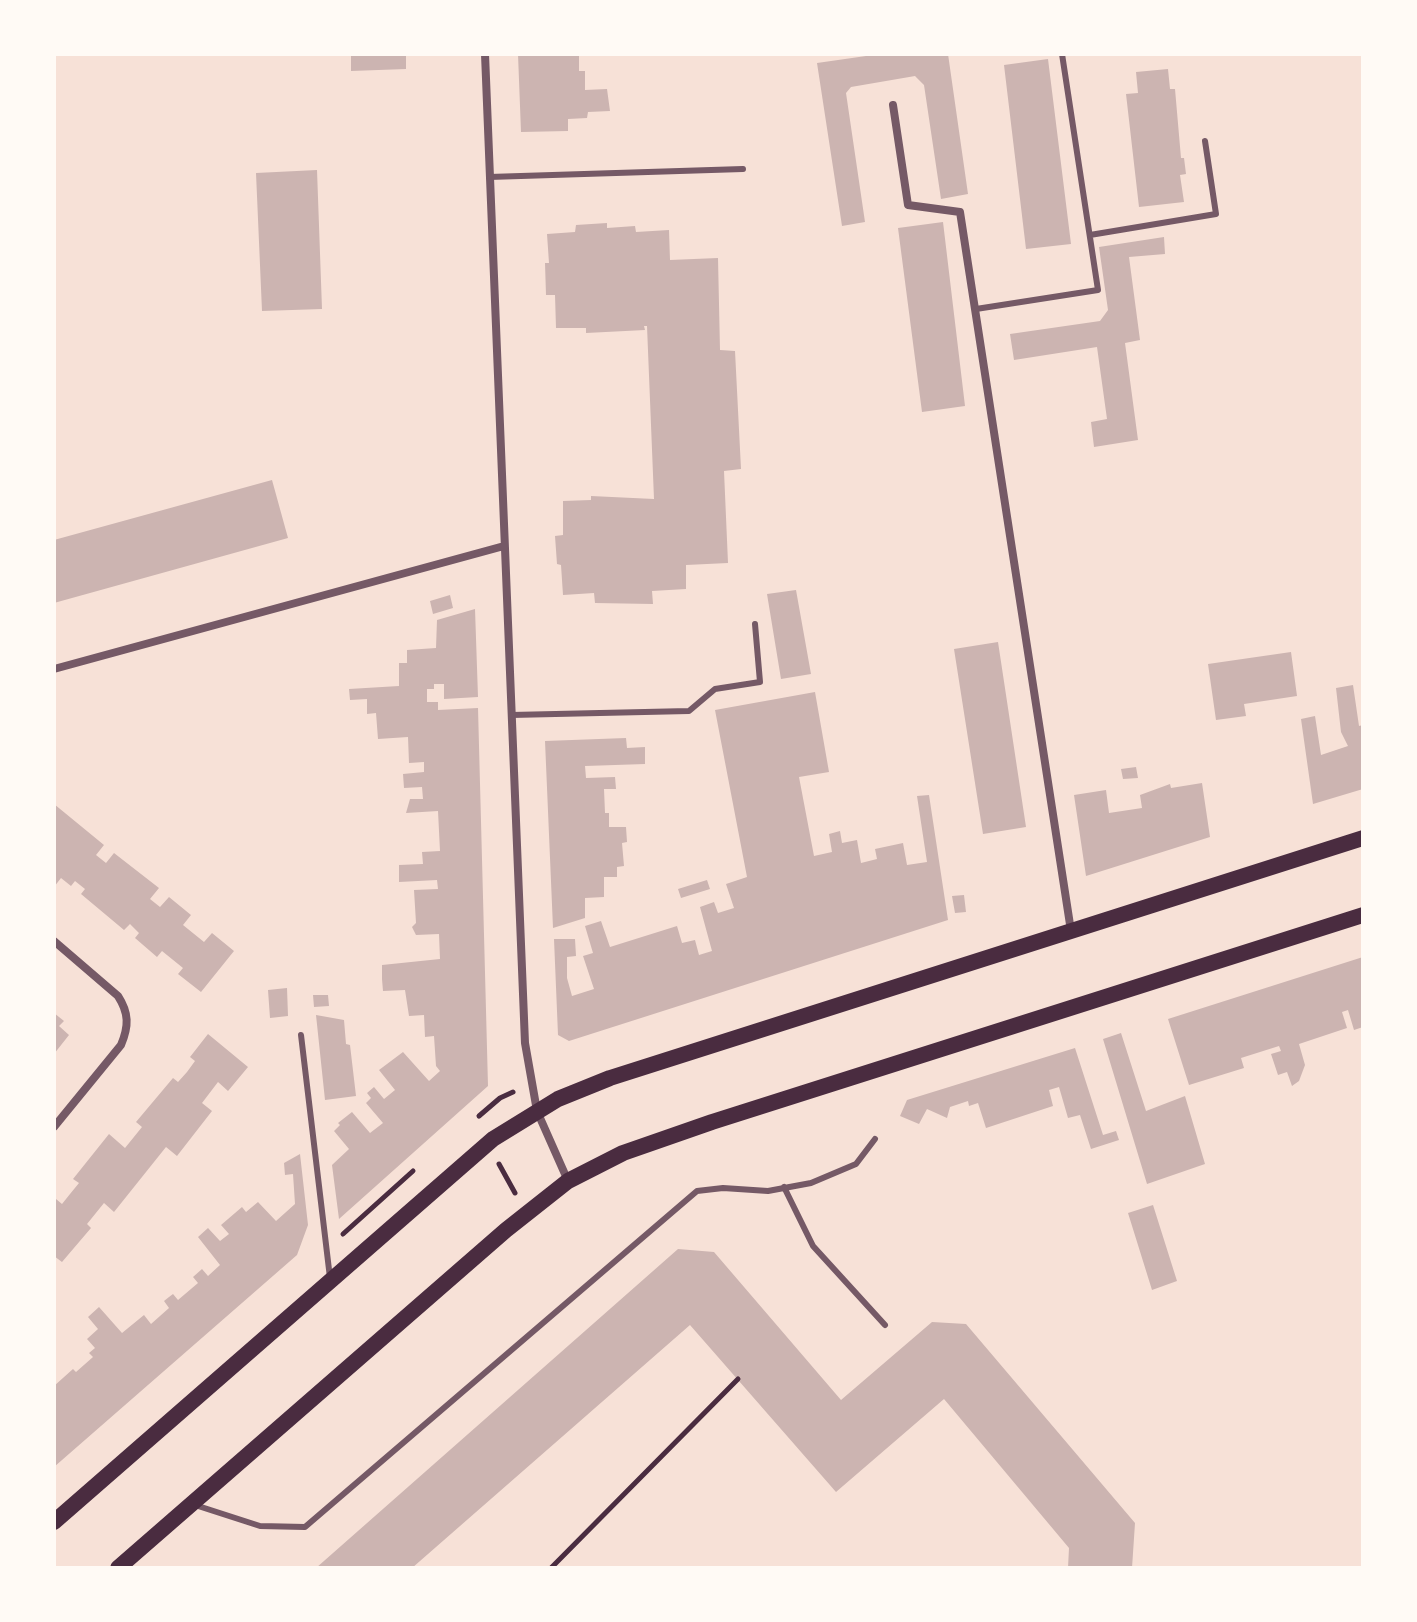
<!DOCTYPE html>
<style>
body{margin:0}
#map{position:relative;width:1417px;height:1622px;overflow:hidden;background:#f7e1d7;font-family:Merriweather,serif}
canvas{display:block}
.frame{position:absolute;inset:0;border:56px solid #fffaf5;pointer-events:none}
</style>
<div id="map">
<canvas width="1417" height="1622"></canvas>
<div class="frame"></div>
</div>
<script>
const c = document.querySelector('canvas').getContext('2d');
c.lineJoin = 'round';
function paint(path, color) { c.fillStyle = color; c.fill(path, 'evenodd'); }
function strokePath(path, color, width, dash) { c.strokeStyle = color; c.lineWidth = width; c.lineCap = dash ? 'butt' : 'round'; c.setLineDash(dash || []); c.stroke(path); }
paint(new Path2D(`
 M351,54H406V69L351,71Z
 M518,54H579V71H585V90L607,89L610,111L588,112L587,118L568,119V131L521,132Z
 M880,54H948L968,194L941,199L924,85L915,76L851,87L846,93L865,222L842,226L817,63Z
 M1048,59L1071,244L1026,249L1004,65Z
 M1168,69L1170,89H1175L1181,158H1184L1186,174L1180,175L1184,202L1139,207L1126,94L1138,93L1136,72Z
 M317,170L322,309L262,311L256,173Z
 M943,222L965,406L922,412L898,228Z
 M607,223V228L635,226L636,232L669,230L670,260L718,258L720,350L735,351L741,469L724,471L728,563L686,565V589L652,591L653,604L595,603L594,593L563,595L561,565L557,564L555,536L563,535V501L591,500V496L654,499L647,326H644L645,330L586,333V328H556L555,295H546L545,263H549L547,234L575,232L576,225Z
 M1164,237L1165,254L1129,257L1140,340L1125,343L1138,440L1094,447L1091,422L1107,419L1097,347L1014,360L1010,334L1100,321L1108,310L1099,247Z
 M272,480L288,538L54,603V540Z
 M796,590L811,674L781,679L767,594Z
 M450,595L453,608L433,614L430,601Z
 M475,609L478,697L444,699V684H434V689H427V702H438V710L478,708L488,1086L339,1219L332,1165L349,1149L334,1131L340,1125L338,1123L352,1112L370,1133L383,1123L366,1103L371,1098L367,1093L374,1087L384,1099L395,1090L379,1070L403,1052L429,1081L440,1071L436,1066L434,1036L425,1037L424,1015L409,1016L405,990L383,991L382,979V965L440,959L439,934L416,935L412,927L416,923L414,890L438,889L437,880L399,882V865L423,864L422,852L440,851L438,811L406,813L410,799H423L422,787L404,788L403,774L424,772V762L409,763L408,737L378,739L376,713L367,714V699L350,700L349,689L399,686V663H407V650L436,648L437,620Z
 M998,642L1026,827L983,834L954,649Z
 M1291,652L1297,696L1244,704L1246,716L1216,720L1208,664Z
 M1353,685L1359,726L1363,725V789L1313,804L1301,719L1315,716L1321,755L1348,746L1341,732L1336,688Z
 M815,692L829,772L799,777L814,856L832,852L829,834L840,831L842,843L857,840L861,863L877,859L875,849L903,843L907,865L927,862L917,796L929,795L948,920L569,1041L558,1035L554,939H575L576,956L567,957V978L572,996L594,989L583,956L593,953L585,926L601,921L610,947L677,926L682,943L695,940L699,955L712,951L700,907L714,902L718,913L734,908L726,884L747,877L715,710Z
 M626,738L627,748L645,747V764L585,766L586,778L615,777L616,789H604L605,813H609V827H626L627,842L622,843L624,866L617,867V877H604V897L585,898V918L553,928L545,741Z
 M1136,767L1138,778L1123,779L1121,769Z
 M1202,783L1210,837L1086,876L1074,795L1106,790L1109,813L1142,808L1140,795L1170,784L1171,788Z
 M54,804L104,845L96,855L106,863L114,853L159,888L150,899L160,907L169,897L191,915L183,925L204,942L212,933L234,951L201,992L178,974L183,968L162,951L157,957L135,938L139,933L130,924L124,930L81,894L85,889L75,881L71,886L61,878L54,887Z
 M707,880L710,889L681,898L678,889Z
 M964,895L966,912L955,913L952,896Z
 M1363,957V1027L1354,1030L1348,1010L1342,1012L1347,1028L1299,1044L1305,1065L1299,1081L1292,1086L1287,1072L1278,1075L1271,1054L1281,1051L1279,1046L1241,1058L1244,1068L1189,1085L1168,1019Z
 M287,988L288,1016L270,1018L268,990Z
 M313,995H328L329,1006L314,1007Z
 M54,1013L64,1021L59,1026L69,1035L54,1054Z
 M316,1015L344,1020L346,1044L350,1045L356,1096L325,1100Z
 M1121,1033L1146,1111L1185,1096L1205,1164L1147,1184L1103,1039Z
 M208,1034L248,1067L228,1091L218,1082L202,1103L212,1111L177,1156L166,1147L114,1212L104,1203L87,1224L91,1228L62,1262L54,1256V1201L56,1199L62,1204L70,1194L79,1183L73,1179L109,1134L125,1148L142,1127L136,1122L173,1078L178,1082L187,1072L195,1061L190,1057Z
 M1075,1048L1103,1135L1116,1131L1119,1140L1091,1149L1080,1115L1068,1118L1059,1087L1049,1090L1053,1106L986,1128L978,1103L969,1106L968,1101L950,1107L947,1118L927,1109L919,1124L900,1116L907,1100Z
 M300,1154L308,1225L297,1255L54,1467V1386L73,1369L76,1372L93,1357L89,1353L95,1348L87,1339L98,1329L88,1317L99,1307L122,1333L144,1315L151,1324L169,1308L164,1301L169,1297L173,1294L178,1300L198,1283L193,1277L202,1269L208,1276L220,1265L198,1237L208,1228L220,1241L229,1234L221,1225L242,1207L246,1212L258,1202L276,1221L295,1204L293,1174L285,1175L284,1163Z
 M1153,1205L1177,1281L1152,1290L1128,1213Z
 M678,1249L714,1252L841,1400L932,1322L966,1324L1135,1523L1132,1568H1068L1069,1548L944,1399L836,1492L690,1325L412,1568H316Z`), '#ccb4b1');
strokePath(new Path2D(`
 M479,1116L500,1098L513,1092
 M499,1164L515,1193
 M343,1234L413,1171
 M551,1568L738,1379`), '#4a2c40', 5);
strokePath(new Path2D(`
 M489,177L743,169
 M1090,235L1216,214L1205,141
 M976,309L1098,290L1062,54
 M511,715L689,711L715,689L760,682L755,624
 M301,1035L330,1278
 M784,1187L813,1246L885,1325
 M195,1505L260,1526L305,1527L697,1191L723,1188L768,1191L811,1183L856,1164L875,1139`), '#755966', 6);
strokePath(new Path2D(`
 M485,54L525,1043L537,1111L568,1181
 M893,105L908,205L960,212L1071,931
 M54,669L504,546
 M54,941L118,996C129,1013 129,1026 121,1045L54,1127`), '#755966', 8);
strokePath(new Path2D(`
 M54,1522L493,1139L558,1099L610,1078L1363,838
 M118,1568L506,1230L568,1181L623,1153L712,1122L1363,915`), '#4a2c40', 16);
</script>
